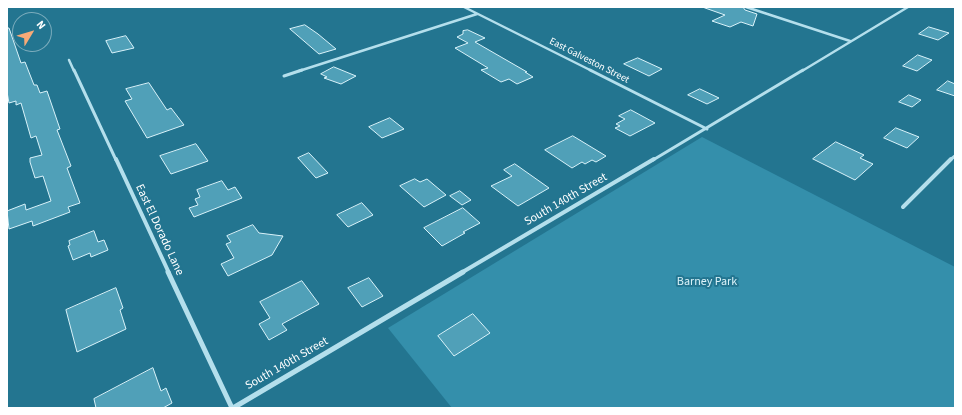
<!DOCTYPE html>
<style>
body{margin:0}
#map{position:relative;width:962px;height:415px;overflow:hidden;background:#237590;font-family:"Source Sans 3",sans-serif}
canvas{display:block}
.frame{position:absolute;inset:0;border:8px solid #fff;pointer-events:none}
.north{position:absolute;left:12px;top:12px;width:40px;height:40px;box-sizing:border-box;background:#237590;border:1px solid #7bacbc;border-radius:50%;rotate:52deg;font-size:11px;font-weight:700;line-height:16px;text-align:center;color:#fff}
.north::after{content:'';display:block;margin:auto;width:14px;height:18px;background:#f7aa77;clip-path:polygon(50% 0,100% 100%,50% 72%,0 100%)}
</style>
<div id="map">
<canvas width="962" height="415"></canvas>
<div class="frame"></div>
<div class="north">N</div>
</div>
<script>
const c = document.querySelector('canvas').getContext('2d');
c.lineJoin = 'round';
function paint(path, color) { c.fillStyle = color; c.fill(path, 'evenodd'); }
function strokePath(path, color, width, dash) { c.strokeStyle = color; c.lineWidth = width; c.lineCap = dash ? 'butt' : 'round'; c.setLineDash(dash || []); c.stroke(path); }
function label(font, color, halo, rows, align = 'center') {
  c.font = font + ' "Source Sans 3",sans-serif'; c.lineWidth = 4; c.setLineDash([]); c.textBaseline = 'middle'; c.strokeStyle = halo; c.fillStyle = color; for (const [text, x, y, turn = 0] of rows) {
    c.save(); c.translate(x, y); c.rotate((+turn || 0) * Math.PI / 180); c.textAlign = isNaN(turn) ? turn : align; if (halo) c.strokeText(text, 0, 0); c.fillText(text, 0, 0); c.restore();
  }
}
paint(new Path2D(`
 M702,137L955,267V408H452L388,328Z`), '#348fab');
const building = new Path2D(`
 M706,7H743L745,10L757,14L753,26L741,22L730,27L712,21L725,15L705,8Z
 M305,25L318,34L336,49L319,54L290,29Z
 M929,27L949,33L938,40L919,34Z
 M7,28H9L21,63L25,62L34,85H37L40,93L47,91L60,129L57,130L71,166L67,168L80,203L68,207L70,212L33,226L32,221L9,229L7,211L25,204L26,210L51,201L43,176L35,178L30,162V158L42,155L36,136L31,138L21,103L16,105V101L9,103L7,92Z
 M468,30L485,38L475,42L527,72H525L533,77L517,84L509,79L501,82L481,70L488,68L455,48L468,43L457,37L463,34V31Z
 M126,36L134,48L112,53L106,41Z
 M918,55L932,60L917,71L903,66Z
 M638,58L662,69L649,76L624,64Z
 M334,67L356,76L341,84L324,78L327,77L321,74Z
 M948,81L955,84V96L937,90Z
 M149,83L167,110L171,108L184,125L147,138L125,101L132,99L126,89Z
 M700,89L719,98L707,104L688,95Z
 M909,95L921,100L912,107L899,102Z
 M631,110L655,123L630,136L615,128L620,126L616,124L625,119L619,116Z
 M390,118L404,129L382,138L369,127Z
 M896,128L919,137L907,148L884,138Z
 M573,136L606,156L596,162L592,160L585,164L582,162L572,168L545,150Z
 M836,142L864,155L860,158L873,164L855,180L813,159Z
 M196,144L208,161L171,174L160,156Z
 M309,153L328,173L316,178L298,158Z
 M515,164L549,188L518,206L491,186L512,176L504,170Z
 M415,179L420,182L427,179L446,195L424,207L400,186Z
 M222,181L228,190L235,187L242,198L194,217L189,208L198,205L195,199L200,197L197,190Z
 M460,191L471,200L462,205L450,196Z
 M362,203L373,215L348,227L337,215Z
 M463,208L480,223L463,232L465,233L442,246L424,228Z
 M253,225L259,233L283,236L272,255L228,276L221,264L234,258L226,244L231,242L227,236Z
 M94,231L98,242L104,240L108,250L91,257L90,253L73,260L68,246L70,245L69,241Z
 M369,278L383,296L362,307L348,288Z
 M302,281L319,304L282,324L287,330L269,340L259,324L270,318L260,302Z
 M116,288L123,308L120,310L126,329L77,352L66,310Z
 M473,314L490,333L454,356L438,336Z
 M153,368L161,391L166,388L172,403L163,408H96L94,399Z`);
paint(building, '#50a0b8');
strokePath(building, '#d9f2f9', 1);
strokePath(new Path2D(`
 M464,7L592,71
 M746,7L850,41
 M69,60L74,71
 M299,71L477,14
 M802,71L908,7`), '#b4dfec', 2.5);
strokePath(new Path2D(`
 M74,70L116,160
 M590,70L707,129
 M284,76L302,70
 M653,160L803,70
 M950,160L955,156`), '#b4dfec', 3);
strokePath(new Path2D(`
 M116,159L169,273
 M903,207L951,159
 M461,273L654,159`), '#b4dfec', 4);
strokePath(new Path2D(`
 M168,272L232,408
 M233,408L463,272`), '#b4dfec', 5);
label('10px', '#fff', '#237590', [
 ["East Galveston Street",589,61,27]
]);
label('12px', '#fff', '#237590', [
 ["South 140th Street",566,200,-30],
 ["East El Dorado Lane",159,230,65],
 ["South 140th Street",287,364,-30]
]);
label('12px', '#dbf3f9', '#237590', [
 ["Barney Park",707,282]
]);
</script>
